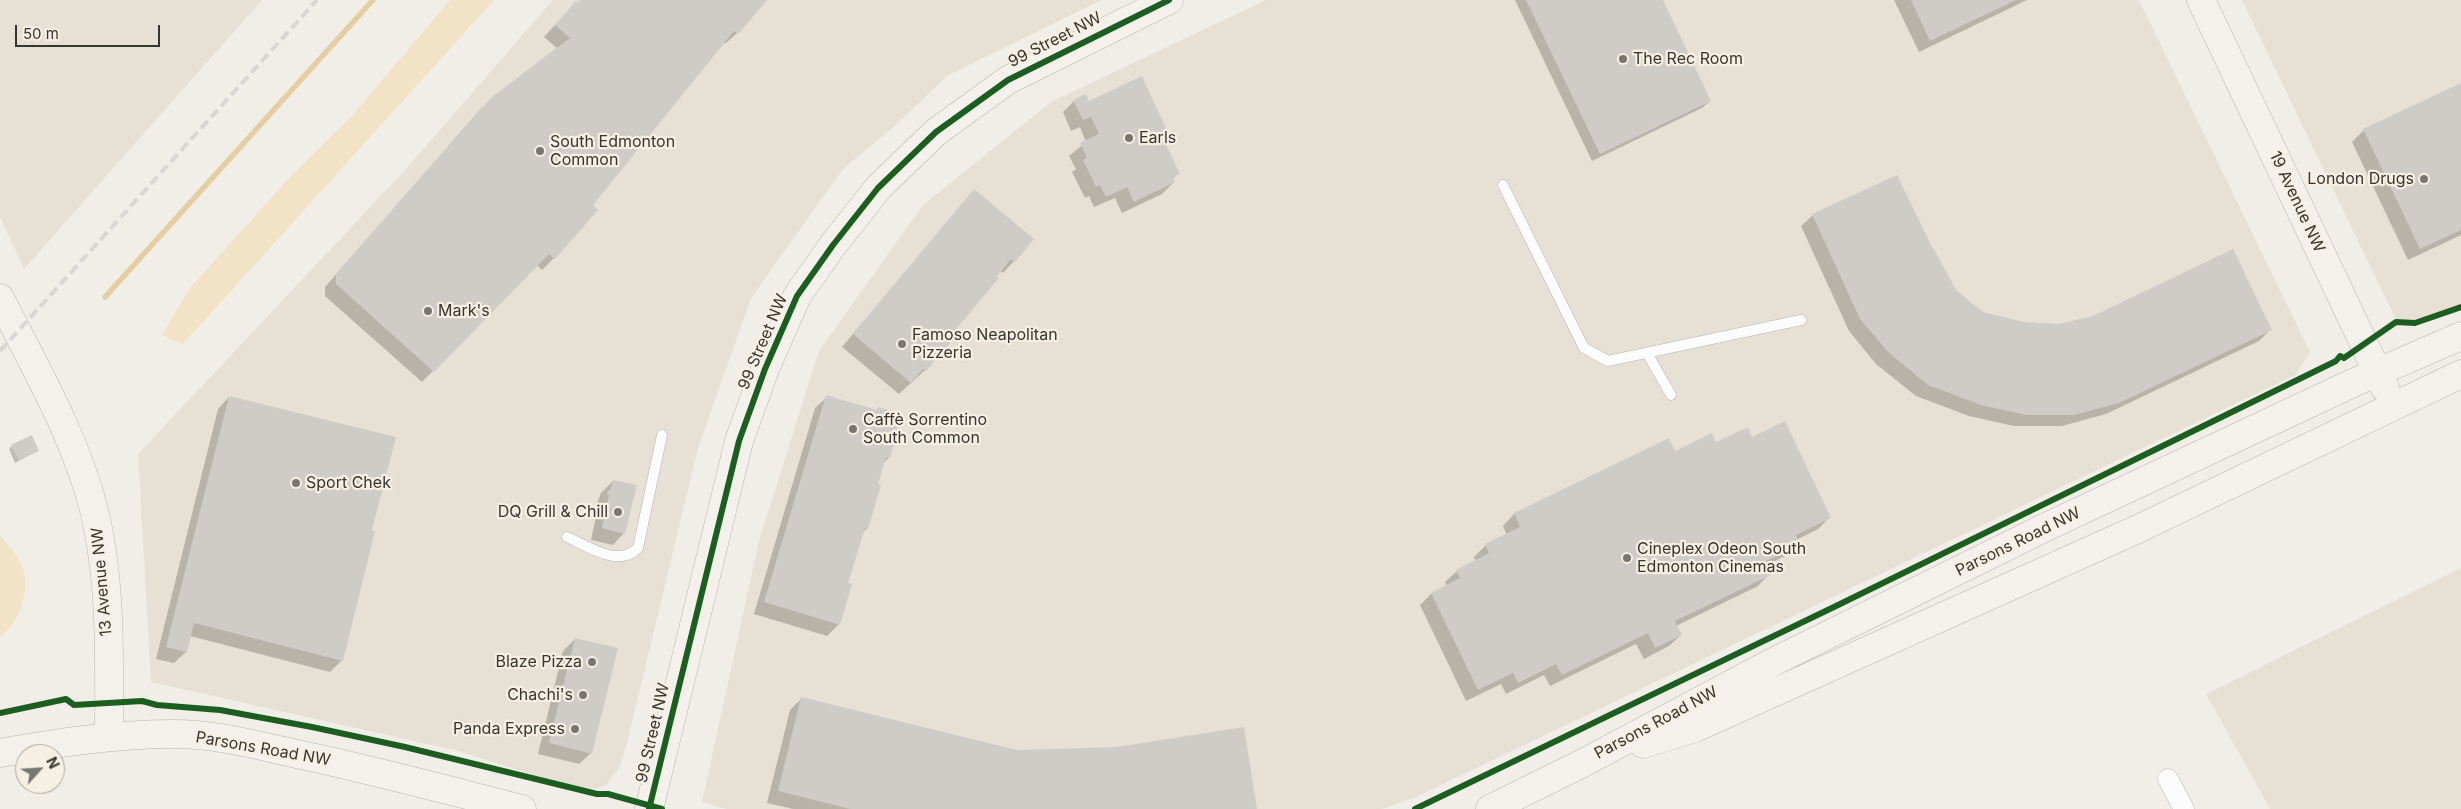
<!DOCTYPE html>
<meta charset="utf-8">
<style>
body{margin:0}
#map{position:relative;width:2461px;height:809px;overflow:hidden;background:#f1eee8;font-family:Inter,sans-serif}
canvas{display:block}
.north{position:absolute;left:15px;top:744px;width:50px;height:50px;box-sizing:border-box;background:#f5efe4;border:1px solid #a9a59c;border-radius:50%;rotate:64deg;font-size:14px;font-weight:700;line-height:20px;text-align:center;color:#373531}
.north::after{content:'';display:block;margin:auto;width:18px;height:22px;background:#787671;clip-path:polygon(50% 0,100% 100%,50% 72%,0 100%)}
.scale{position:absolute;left:15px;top:25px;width:145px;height:22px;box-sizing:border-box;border:2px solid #373531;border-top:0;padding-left:6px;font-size:15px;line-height:18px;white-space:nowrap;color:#373531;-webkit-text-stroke:4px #f5efe4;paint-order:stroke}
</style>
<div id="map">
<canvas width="2461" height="809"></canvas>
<div class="north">N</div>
<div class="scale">50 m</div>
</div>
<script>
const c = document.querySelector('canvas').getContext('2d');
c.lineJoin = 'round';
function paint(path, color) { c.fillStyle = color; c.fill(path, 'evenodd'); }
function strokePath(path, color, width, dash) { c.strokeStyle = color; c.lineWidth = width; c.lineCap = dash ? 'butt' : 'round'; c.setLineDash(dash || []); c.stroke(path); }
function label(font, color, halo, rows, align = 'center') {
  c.font = font + ' Inter,sans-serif'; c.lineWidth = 4.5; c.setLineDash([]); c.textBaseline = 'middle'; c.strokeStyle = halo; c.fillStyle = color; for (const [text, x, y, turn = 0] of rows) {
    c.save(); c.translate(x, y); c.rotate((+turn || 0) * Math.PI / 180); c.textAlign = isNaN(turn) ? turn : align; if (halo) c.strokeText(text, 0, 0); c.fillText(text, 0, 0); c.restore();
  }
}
paint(new Path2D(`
 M0,0H262L24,269L0,217Z
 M553,0H1101L947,76L896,125L843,169L751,298L698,448L626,747L619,768L606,785L591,790L573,787L454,750L151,682L138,454L406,169Z
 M1266,0H2139L2310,352L2295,375L1416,797L1382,809H726L702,802L759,541L819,351L923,205L1051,102Z
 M2242,0H2461V307L2399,326Z
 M2461,568V809H2270L2206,694Z`), '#e7e0d4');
paint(new Path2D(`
 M450,0H494L183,344L162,335L189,289L292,175L351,117Z
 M0,536C6,544 17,554 21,564C32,587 20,623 0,637Z`), '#f2e2c6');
paint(new Path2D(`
 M581,0H765L737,33L725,44L723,42L591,205L596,210L554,258L542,270L537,265L422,382L325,296V287L480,110L493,98L558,49L544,37L576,2L578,4Z
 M1515,0H1662L1710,101L1702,108L1592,161Z
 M1894,0H2027L1919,52Z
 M2461,84V235L2408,260L2352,142L2364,130Z
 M1074,101L1088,103L1169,137L1163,142L1178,174L1172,179L1174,182L1162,194L1122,213L1115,198L1094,207L1089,196L1085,198L1072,172L1076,169L1069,156L1086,142L1080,127L1071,131L1063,112Z
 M974,190L1014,261L1003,273L1000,271L945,340L925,370L899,394L842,347Z
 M1813,215L1927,242L1956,292L1983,313L2023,324L2059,325L2093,317L2270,330L2259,341L2106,414L2062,426H2014L1969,416L1916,396L1876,364L1849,331L1801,226Z
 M229,397L342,660L330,672L190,636L186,652L174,663L156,659L218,409Z
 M827,397L875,411L878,409L889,457L883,464L867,528L862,534L847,584L839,624L827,636L754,614L815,408Z
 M1668,439L1674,452L1752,439L1830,517L1818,529L1796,540L1799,544L1787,555L1765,566L1769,574L1758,586L1676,626L1681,635L1669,646L1644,659L1636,644L1550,686L1544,675L1506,694L1501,684L1466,701L1420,605L1431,594L1447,586L1445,582L1457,571L1476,561L1474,557L1486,545L1507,535L1503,526L1514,514Z
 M12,446L37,451L15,463L9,449Z
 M613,481L624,533L613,545L591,540L598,507L596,506L601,493Z
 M575,639L591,753L579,764L538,754L563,651Z
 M802,698L1017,751L1256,809H793L767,803L790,710Z`), '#0003');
strokePath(new Path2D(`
 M105,297L373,0`), '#e5cea2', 5.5);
paint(new Path2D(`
 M581,0H767L738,34L734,31L593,205L598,210L555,259L549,254L434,372L336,284V274L492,97L570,38L555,25L576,1L578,3Z
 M1526,0H1663L1711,101L1600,154Z
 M1911,0H2016L1930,41Z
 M1142,76L1170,137L1164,140L1180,174L1173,177L1175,182L1134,202L1127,187L1106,197L1100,185L1096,187L1083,160L1087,158L1080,143L1099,134L1091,117L1083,120L1073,100L1086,94L1089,101Z
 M2461,83V230L2420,249L2363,129Z
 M1897,175L1929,241L1957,291L1983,312L2024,322L2059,324L2093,316L2233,249L2272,330L2119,403L2074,415H2026L1981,405L1928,385L1888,352L1860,319L1812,214Z
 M974,189L1034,239L1015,262L1011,259L997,276L999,278L947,340L950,343L926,371L923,369L911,383L853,334Z
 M826,395L877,410L878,407L901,414L890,458L886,457L878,484L881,485L868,529L865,528L848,583L852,584L840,625L764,602Z
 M229,396L396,437L372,530L375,531L343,661L194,623L187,652L166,647Z
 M1785,421L1831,518L1796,535L1800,544L1764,562L1771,575L1675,621L1682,635L1655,648L1648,633L1562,675L1556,664L1518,683L1513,673L1478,690L1431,593L1460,578L1456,570L1489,553L1485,544L1520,527L1514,513L1669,438L1675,451L1712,433L1716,442L1748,427L1752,437Z
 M32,435L39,451L19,460L11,445Z
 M613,480L637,485L625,534L602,528L609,495H607L608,490L610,491Z
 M575,638L618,648L592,754L549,743Z
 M801,697L1017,750L1117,747L1244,727L1257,809H850L778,791Z`), '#cfccc8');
const lane = new Path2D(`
 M1503,185L1584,348L1608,361L1801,320
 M1647,353L1671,395
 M567,537C587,546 619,568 638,548L662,435`);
const street = new Path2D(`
 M2168,779L2184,809`);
const secondary = new Path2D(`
 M2201,0L2385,388
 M0,298C34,366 75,435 94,510C112,584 109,662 109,737
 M1643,744L1695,728L2140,528L2461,374
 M0,753C57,743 115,734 174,734C215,734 257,745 297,754C373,770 447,790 522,809
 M649,809L739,441L765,369L797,296L833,245L878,188L936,132L1008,80L1169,0
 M1490,809L1583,763L1769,664L2044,528L2355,382L2461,336`);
strokePath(lane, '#b8b5b1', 11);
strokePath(street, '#b8b5b1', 21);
strokePath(secondary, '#b8b5b1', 29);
strokePath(lane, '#fdfcfc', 10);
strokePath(street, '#fdfcfc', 20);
strokePath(secondary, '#f4f1ec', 28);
strokePath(new Path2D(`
 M0,351L317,0`), '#d8d7d5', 4, [10, 5]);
strokePath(new Path2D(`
 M0,713L66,699L74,705L142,701L157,705L220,710L312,727L405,747L597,794H608L662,809
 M649,809L739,441L765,369L797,296L833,245L878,188L936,132L1008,80L1169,0
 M1415,809L1836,606L2336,361L2340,356L2344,358L2396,322L2415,323L2461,307`), '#1b5e20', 6);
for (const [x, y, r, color] of [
 [1623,59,5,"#787671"],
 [1129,138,5,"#787671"],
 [540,151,5,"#787671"],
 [2424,179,5,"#787671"],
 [428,311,5,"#787671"],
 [902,344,5,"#787671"],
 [853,429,5,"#787671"],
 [296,483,5,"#787671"],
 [618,512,5,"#787671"],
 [1627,558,5,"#787671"],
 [592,662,5,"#787671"],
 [583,695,5,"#787671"],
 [575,729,5,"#787671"]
]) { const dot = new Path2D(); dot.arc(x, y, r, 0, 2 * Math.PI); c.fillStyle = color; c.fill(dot); strokePath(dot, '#f5efe4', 2); }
label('16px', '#373531', '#f5efe4', [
 ["99 Street NW",1055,40,-27],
 ["19 Avenue NW",2297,202,65],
 ["99 Street NW",763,342,-67],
 ["Parsons Road NW",2018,542,-26],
 ["13 Avenue NW",102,582,-95],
 ["Parsons Road NW",1656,723,-28],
 ["99 Street NW",653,733,-77],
 ["Parsons Road NW",263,749,10]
]);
label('16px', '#373531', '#f5efe4', [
 ["The Rec Room",1633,59],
 ["Earls",1139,138],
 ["South Edmonton",550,142],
 ["Common",550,160],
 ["London Drugs",2414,179,"right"],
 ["Mark's",438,311],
 ["Famoso Neapolitan",912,335],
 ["Pizzeria",912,353],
 ["Caffè Sorrentino",863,420],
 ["South Common",863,438],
 ["Sport Chek",306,483],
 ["DQ Grill & Chill",608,512,"right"],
 ["Cineplex Odeon South",1637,549],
 ["Edmonton Cinemas",1637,567],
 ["Blaze Pizza",582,662,"right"],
 ["Chachi's",573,695,"right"],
 ["Panda Express",565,729,"right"]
], 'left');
</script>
